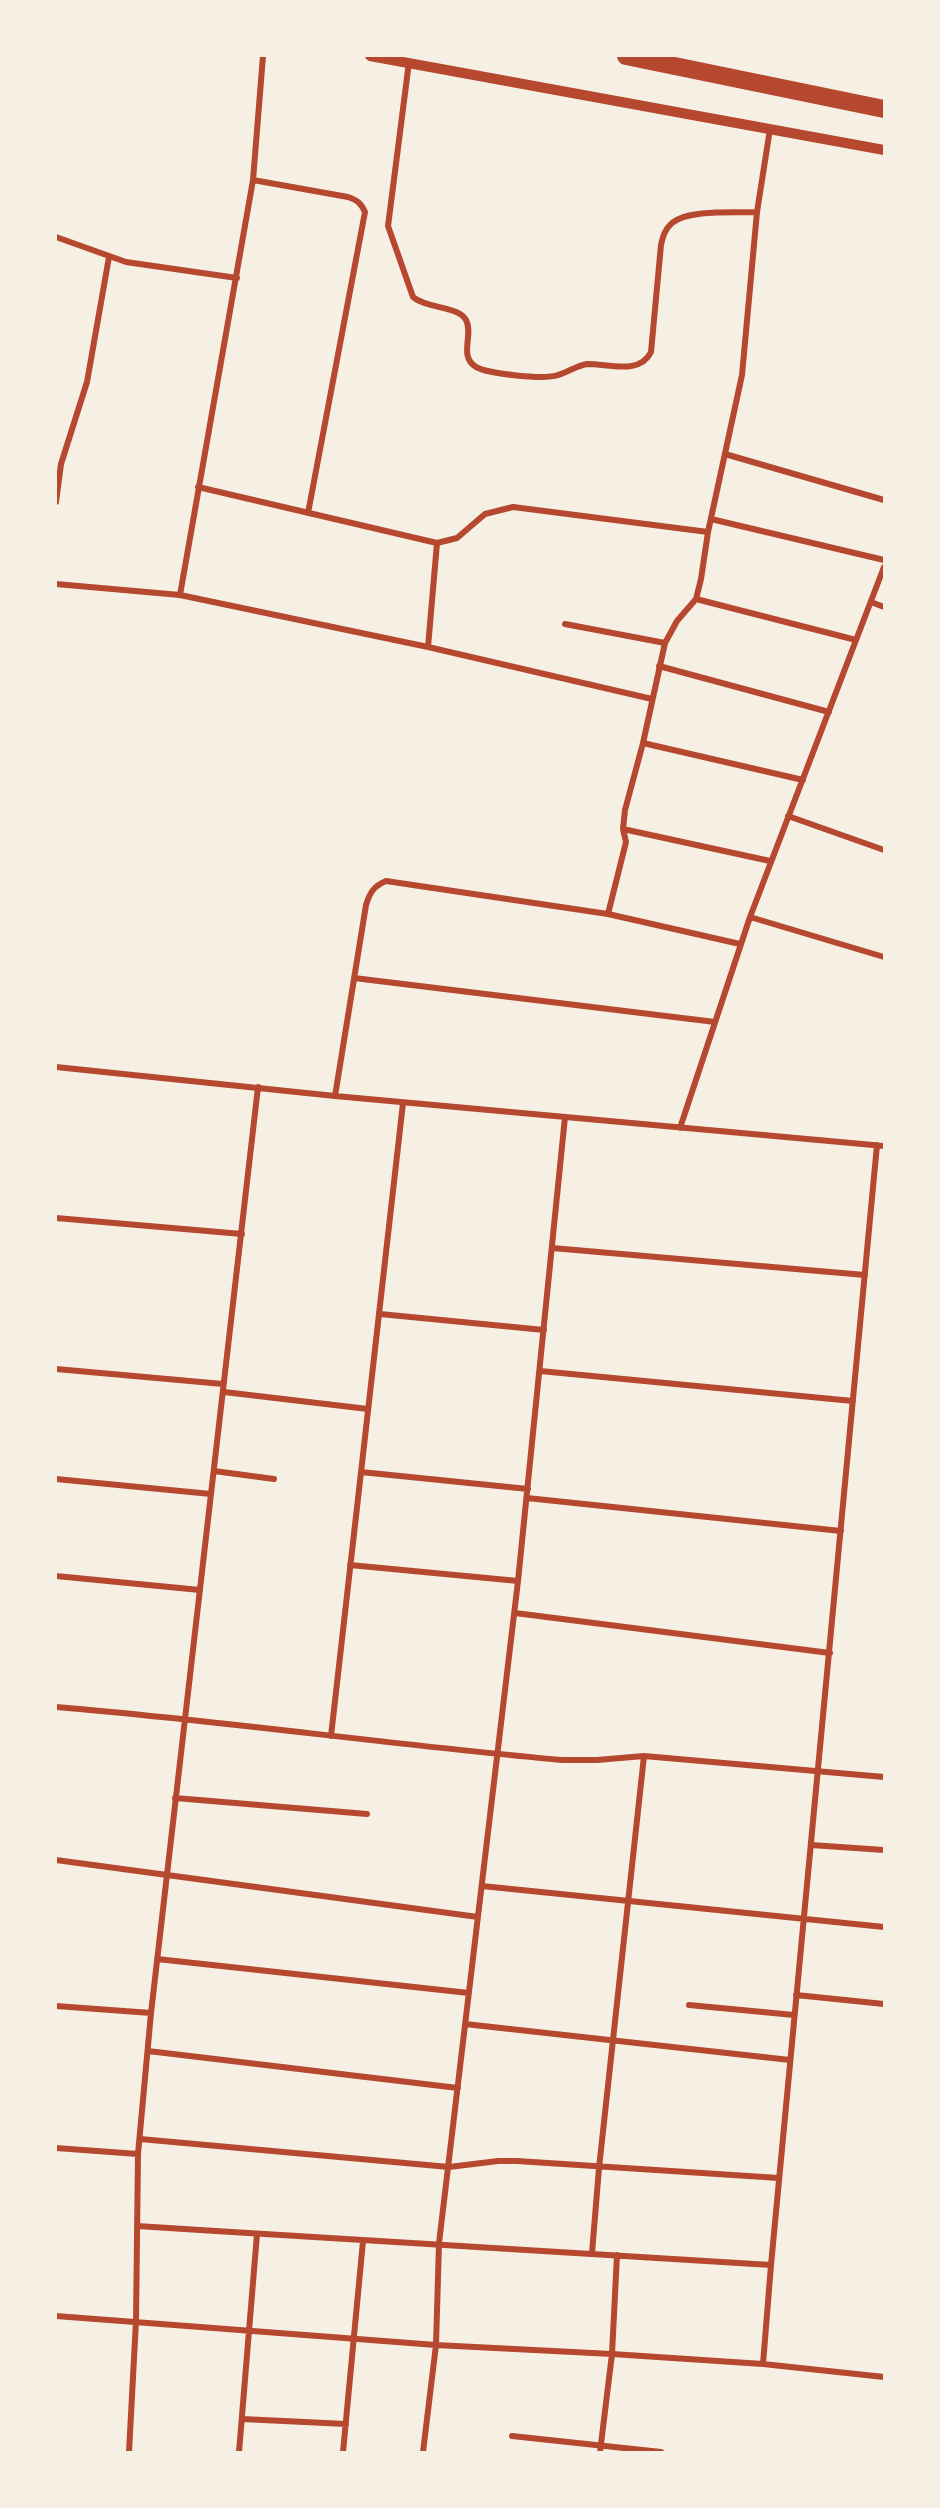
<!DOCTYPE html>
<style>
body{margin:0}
#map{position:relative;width:940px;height:2508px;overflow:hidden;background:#f6efe4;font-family:"PT Sans",sans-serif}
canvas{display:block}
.frame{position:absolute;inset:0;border:57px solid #f6efe4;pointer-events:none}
</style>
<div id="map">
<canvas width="940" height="2508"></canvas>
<div class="frame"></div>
</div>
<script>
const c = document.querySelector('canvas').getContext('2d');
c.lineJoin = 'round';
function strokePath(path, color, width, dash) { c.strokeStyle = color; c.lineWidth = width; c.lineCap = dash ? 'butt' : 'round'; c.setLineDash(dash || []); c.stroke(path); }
strokePath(new Path2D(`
 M409,62L388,226L413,297C427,309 459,306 466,320C474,335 458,356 476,367C489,374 544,380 558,375C569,372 577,365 588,364C609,364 640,375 651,352L661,245C663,236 665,229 672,223C688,209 735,213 757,212
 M253,180L348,197C357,200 361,203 365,212L308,513
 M56,237L126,262L237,278
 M725,454L884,500
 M198,487L437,543L457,538L485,514L513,507L708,532
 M56,502L61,464L87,382L109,257
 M711,519L884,560
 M56,584L180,595L428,647L652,699
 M180,595L253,180L263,56
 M696,599L856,640
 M871,602L884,607
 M565,624L665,643
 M428,647L437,543
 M659,666L829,712
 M643,743L803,780
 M788,816L884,850
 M623,829L770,861
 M608,914L626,842L623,829L625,810L643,743L665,643L677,621L696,599L701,579L708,532L742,375L757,212L770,129
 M750,917L884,957
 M354,978L715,1022
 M56,1067L335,1096L884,1146
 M335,1096L366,905C370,892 374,886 386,881L608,914L740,944
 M680,1128L750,917L884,567
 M56,1218L242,1234
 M552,1248L865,1275
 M380,1314L544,1330
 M56,1369L223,1384
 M540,1371L853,1401
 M224,1392L368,1409
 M214,1471L274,1479
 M361,1472L528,1489
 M56,1479L211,1494
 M527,1498L841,1531
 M350,1565L518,1581
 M56,1576L200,1590
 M515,1613L830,1653
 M56,1707C225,1721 393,1745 562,1760H597L644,1756L884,1777
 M331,1736L403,1103
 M175,1798L367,1814
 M811,1845L884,1850
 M56,1860L478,1917
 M482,1886L884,1927
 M157,1959L469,1993
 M796,1995L884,2004
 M689,2005L794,2015
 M56,2006L151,2013
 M465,2024L790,2060
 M148,2051L458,2088
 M140,2139L449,2167L498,2161H517L779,2178
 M56,2148L138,2154
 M137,2226C348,2240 559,2251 771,2265
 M592,2253L599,2168L644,1756
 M56,2316L436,2345L612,2354L763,2364L884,2377
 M763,2364L771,2265L877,1145
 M242,2419L346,2424
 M512,2436L661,2452
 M129,2452L136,2321L138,2154L151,2013L258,1087
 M239,2452L257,2234
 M343,2452L363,2241
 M423,2452L436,2345L439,2243L518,1581L565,1117
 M600,2452L612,2354L617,2255`), '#b5482f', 6);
strokePath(new Path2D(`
 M370,56L884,150`), '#b5482f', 10);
strokePath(new Path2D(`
 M626,56L884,109`), '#b5482f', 18);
</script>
